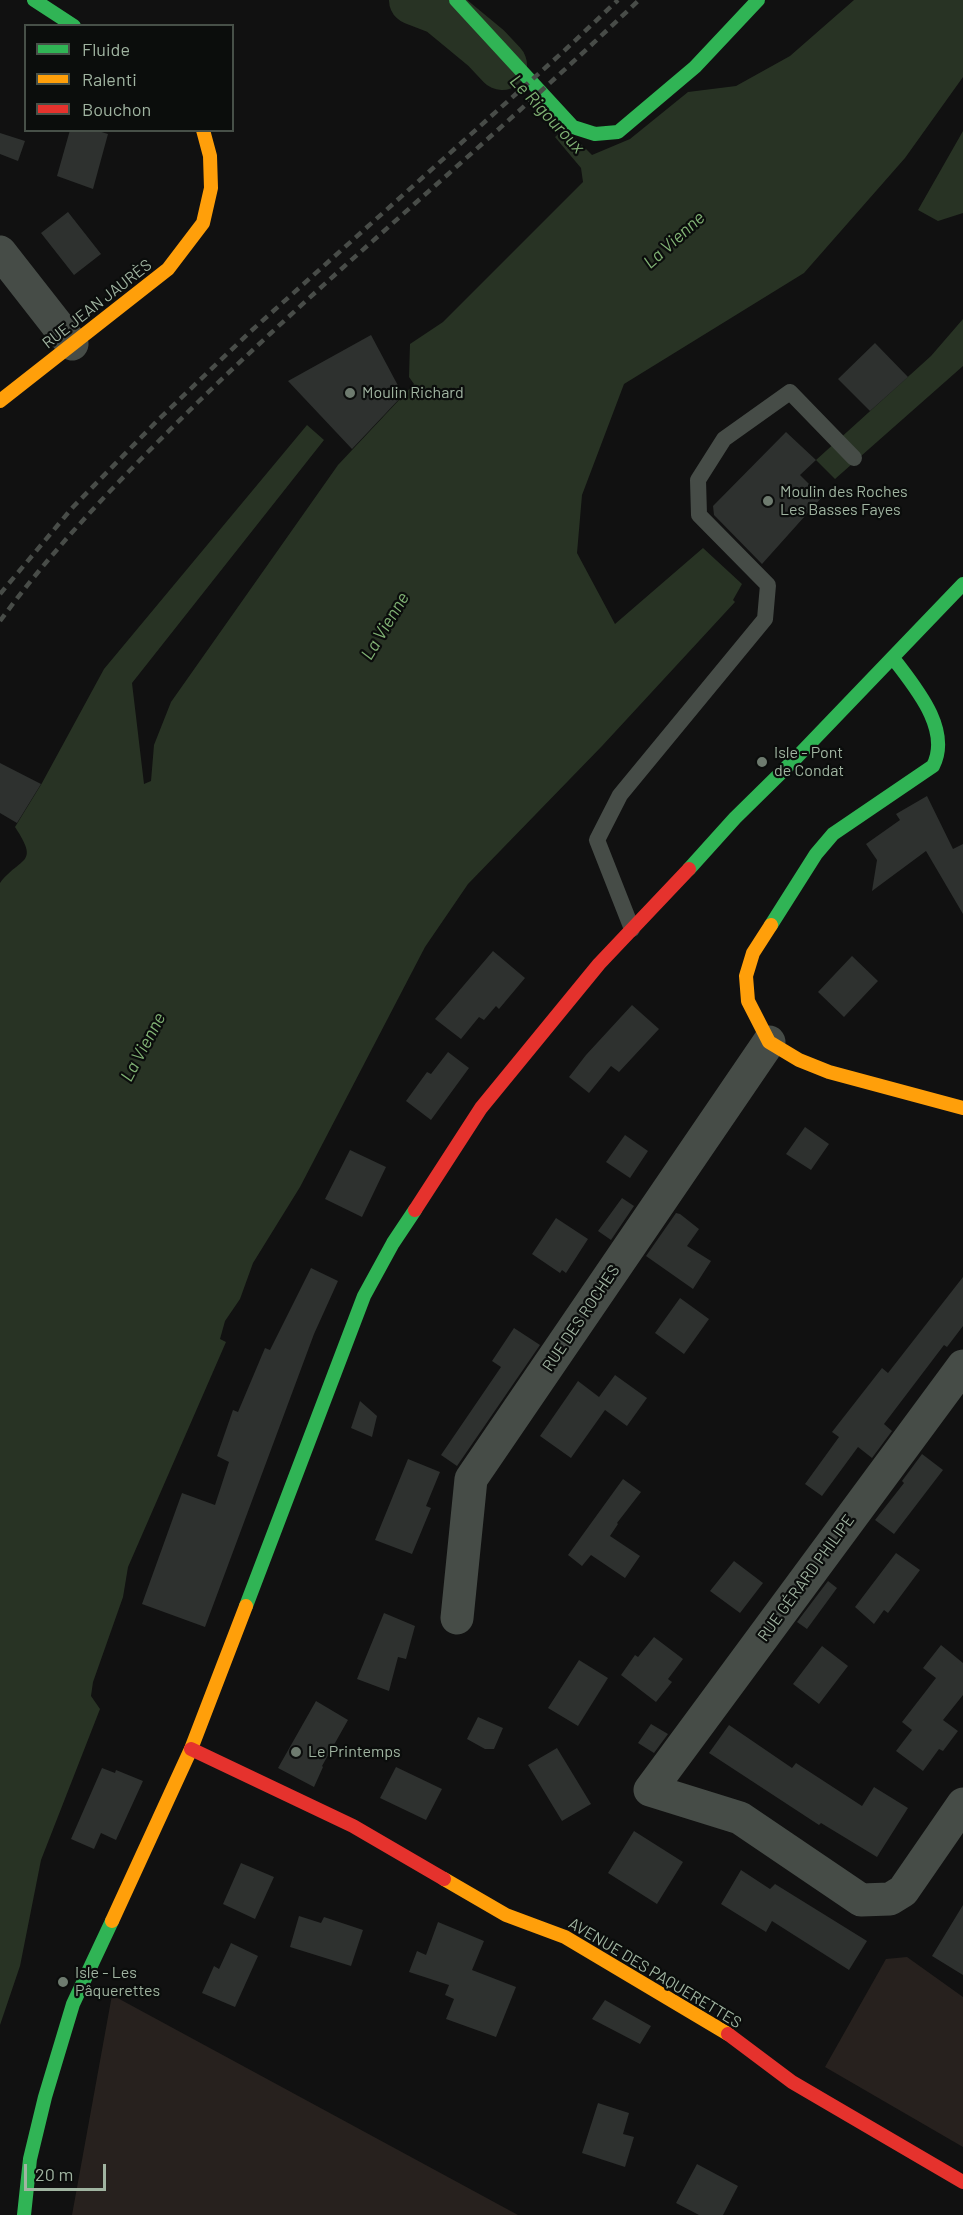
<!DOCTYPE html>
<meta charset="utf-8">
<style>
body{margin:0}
#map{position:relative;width:963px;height:2215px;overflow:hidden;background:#111;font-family:Barlow,sans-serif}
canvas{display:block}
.legend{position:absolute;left:24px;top:24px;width:210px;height:108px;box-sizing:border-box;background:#0b0d0c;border:2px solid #475048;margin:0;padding:8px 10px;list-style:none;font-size:18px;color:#a0b4a1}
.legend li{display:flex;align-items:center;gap:12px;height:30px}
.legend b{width:30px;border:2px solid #475048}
.scale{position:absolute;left:24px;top:2164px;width:82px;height:27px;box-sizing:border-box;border:3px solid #a0b4a1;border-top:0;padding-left:8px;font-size:18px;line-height:21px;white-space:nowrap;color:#a0b4a1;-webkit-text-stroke:4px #0b0d0c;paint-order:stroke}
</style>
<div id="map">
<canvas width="963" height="2215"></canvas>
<ul class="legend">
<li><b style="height:8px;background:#30b455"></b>Fluide</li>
<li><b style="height:8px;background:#ff9f0a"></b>Ralenti</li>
<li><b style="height:8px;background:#e5322d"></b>Bouchon</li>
</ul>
<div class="scale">20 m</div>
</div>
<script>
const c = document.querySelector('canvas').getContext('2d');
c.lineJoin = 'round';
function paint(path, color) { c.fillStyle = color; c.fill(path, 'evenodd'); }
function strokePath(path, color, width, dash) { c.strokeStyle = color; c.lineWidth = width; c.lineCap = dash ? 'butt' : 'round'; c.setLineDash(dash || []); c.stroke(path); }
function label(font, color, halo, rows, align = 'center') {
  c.font = font + ' Barlow,sans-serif'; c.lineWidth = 4.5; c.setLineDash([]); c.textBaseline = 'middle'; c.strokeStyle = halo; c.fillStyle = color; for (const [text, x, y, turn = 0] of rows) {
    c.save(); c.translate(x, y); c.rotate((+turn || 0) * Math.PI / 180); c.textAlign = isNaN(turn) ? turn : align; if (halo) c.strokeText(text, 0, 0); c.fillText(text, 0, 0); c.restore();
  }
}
paint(new Path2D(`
 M907,1957L963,1997V2147L825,2067L886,1959Z
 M112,1995L518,2215H72Z`), '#27211e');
paint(new Path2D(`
 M854,0H963V77L905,158L804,273L624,384L582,495L577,553L615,624L703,548L742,584L733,600L735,602L602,746L468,884L425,947L300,1187L253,1263L240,1299L225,1321L220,1339L226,1342L128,1567L123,1597L93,1682L91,1696L100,1709L41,1860L20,1966L0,2025V883C21,856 40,865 15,827L42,783L104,669L307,425L324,440L132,683L144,784L151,781L154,745L171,702L338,465L414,384L409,377L410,344L443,322L583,182L581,168L555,137L565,128L592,155L630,139L688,92L736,86L790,56Z
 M963,131V213L938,221L918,210Z
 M963,319V366L835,479L816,460L931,356Z`), '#283324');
strokePath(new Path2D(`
 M414,0L440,10L486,48L502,65`), '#283324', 50);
paint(new Path2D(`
 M70,130H95L108,134L93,189L57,176Z
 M0,133L25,141L18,161L0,154Z
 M68,212L101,254L74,275L41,233Z
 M371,335L403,395L352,449L288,381Z
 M875,343L908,377L870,411L838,379Z
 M786,432L816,460L800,475L822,497L762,564L714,515L713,506Z
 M0,763L41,784L17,823L0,813Z
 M927,796L953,849L963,844V914L926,851L872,891L877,860L866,844L900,820L896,814Z
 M493,951L525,978L499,1009L496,1006L484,1020L479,1017L461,1039L435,1019Z
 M852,956L878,981L844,1017L818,992Z
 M632,1005L659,1029L619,1072L611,1066L589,1093L569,1077L586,1055Z
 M448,1052L469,1068L431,1120L406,1101L427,1072L431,1074Z
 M805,1127L829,1144L811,1170L786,1154Z
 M625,1135L648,1151L630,1178L606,1162Z
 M350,1150L386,1167L362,1217L325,1199Z
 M622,1198L634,1206L611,1240L598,1231Z
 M676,1213L680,1214L699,1229L687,1246L711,1261L693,1289L646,1256Z
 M556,1218L588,1239L566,1273L562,1270L560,1273L532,1254Z
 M311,1268L338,1281L314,1334L205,1627L142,1604L182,1493L215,1505L229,1462L217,1456L233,1410L238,1412L265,1348L270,1350Z
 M963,1277V1326L947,1347L944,1345L884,1424L892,1431L872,1458L858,1447L822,1496L805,1484L839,1437L832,1432L882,1368L888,1373Z
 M680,1298L709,1319L684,1354L655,1333Z
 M514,1328L540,1345L457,1466L441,1455L501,1367L492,1361Z
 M615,1375L647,1398L627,1426L605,1410L571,1458L540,1436L578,1381L599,1397Z
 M360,1401L377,1416L372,1437L351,1428Z
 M922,1454L943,1470L894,1534L875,1520L904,1483L902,1481Z
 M408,1459L440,1472L426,1506L431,1508L412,1554L375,1540Z
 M623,1479L641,1492L617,1523L618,1524L610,1536L640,1556L625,1578L591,1555L582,1566L568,1555Z
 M896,1553L920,1570L888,1613L884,1610L874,1624L855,1607Z
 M734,1561L763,1583L740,1613L710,1591Z
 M828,1581L837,1588L807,1629L797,1622Z
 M384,1613L415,1626L406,1659L398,1657L389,1691L357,1679Z
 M654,1637L683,1659L668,1679L672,1682L656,1702L621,1675L635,1655L638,1657Z
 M941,1645L963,1663V1695L943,1720L958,1731L943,1751L939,1749L923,1771L896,1751L912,1730L902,1722L936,1678L923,1668Z
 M822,1646L848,1666L819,1704L793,1684Z
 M579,1660L608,1678L578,1726L548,1708Z
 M316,1701L348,1720L322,1766L323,1767L314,1787L278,1768Z
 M478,1717L503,1728L494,1749H485L467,1739Z
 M651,1724L668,1734L654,1753L638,1743Z
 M729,1725L792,1768L796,1763L862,1806L874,1787L908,1808L877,1857L821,1823L819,1825L709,1753Z
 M557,1748L591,1804L562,1821L528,1765Z
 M396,1767L442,1789L426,1820L380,1798Z
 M102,1768L115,1773L116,1770L143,1781L116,1840L101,1833L94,1849L71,1839Z
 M634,1831L683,1862L657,1904L608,1873Z
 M241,1863L274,1877L255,1919L223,1904Z
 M741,1870L770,1889L775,1884L867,1941L849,1970L772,1921L766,1932L721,1904Z
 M963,1905V1975L932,1956Z
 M299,1916L321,1923L324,1917L363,1930L351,1966L290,1947Z
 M438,1922L484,1941L472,1970L516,1987L496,2037L446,2019L454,1999L445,1995L449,1985L409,1972L417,1951L426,1955Z
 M231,1943L258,1956L235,2007L202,1993L214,1966L219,1969Z
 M605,2000L651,2026L640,2044L592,2019Z
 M598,2103L629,2113L623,2134L634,2137L625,2167L582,2153Z
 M697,2164L738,2186L723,2215H699L676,2203Z`), '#2e312f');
strokePath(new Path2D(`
 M632,929L597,840L620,795L765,619L768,585L699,515L698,480L724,439L790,392L854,458`), '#464c47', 16);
strokePath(new Path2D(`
 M0,252L72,344
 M963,1366L650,1790L740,1818L861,1900L890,1899L903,1891L963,1804
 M457,1618L471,1479L769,1042`), '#464c47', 33);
strokePath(new Path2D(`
 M34,0L74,26
 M456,0L573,127L595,134L618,132L695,67L758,0
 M689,869L735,818L796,758L963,584
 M771,925L816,854L833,834L933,766C952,729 914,686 893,658
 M246,1606L364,1296L393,1243L415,1210
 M24,2215L30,2159L45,2097L73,2004L112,1921`), '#30b455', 14);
strokePath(new Path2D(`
 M0,401L168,269L203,223L211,188L210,156L203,130
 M771,925L753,953L746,976L748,1001L769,1042L799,1060L829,1072L963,1108
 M444,1879L506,1915L565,1937L728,2034
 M112,1921L191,1749L246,1606`), '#ff9f0a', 14);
strokePath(new Path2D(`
 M415,1210L481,1108L599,964L689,869
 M191,1749L353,1826L444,1879
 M728,2034L792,2082L963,2182`), '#e5322d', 14);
strokePath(new Path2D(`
 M0,594L73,507L159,419L251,331L564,51L618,0
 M0,621C57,543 128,471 197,403C340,264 495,138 639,0`), '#484c48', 4.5, [8, 6]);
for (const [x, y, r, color] of [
 [350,393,6,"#6e7b6f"],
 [768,501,6,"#6e7b6f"],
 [762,762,6,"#6e7b6f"],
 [296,1752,6,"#6e7b6f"],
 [63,1982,6,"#6e7b6f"]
]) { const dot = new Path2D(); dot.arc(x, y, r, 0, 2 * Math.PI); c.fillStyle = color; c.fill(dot); strokePath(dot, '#0b0d0c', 2); }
label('16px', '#a0b4a1', '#0b0d0c', [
 ["RUE JEAN JAURÈS",97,304,-38],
 ["RUE DES ROCHES",581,1318,-56],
 ["RUE GÉRARD PHILIPE",806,1578,-54],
 ["AVENUE DES PAQUERETTES",655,1973,31]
]);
label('16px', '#a0b4a1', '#0b0d0c', [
 ["Moulin Richard",362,393],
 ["Moulin des Roches",780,492],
 ["Les Basses Fayes",780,510],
 ["Isle - Pont",774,753],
 ["de Condat",774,771],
 ["Le Printemps",308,1752],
 ["Isle - Les",75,1973],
 ["Pâquerettes",75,1991]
], 'left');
label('italic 18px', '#80b274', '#0b0d0c', [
 ["Le Rigouroux",547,114,47],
 ["La Vienne",674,240,-42],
 ["La Vienne",385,626,-59],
 ["La Vienne",143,1047,-62]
]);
</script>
